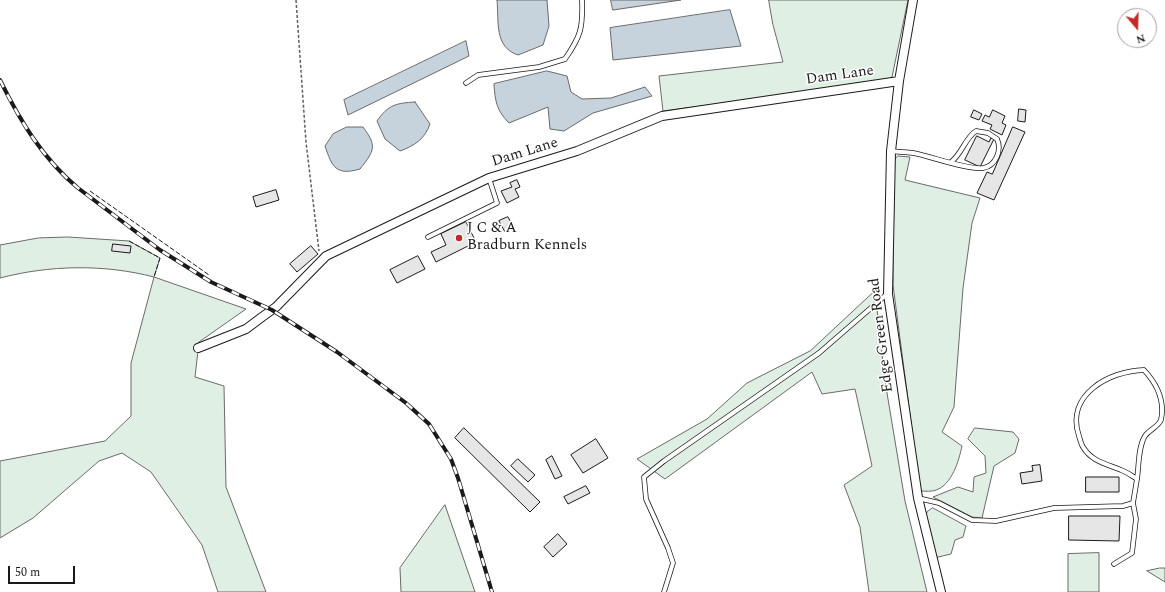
<!DOCTYPE html>
<style>
body{margin:0}
#map{position:relative;width:1165px;height:592px;overflow:hidden;background:#fff;font-family:Spectral,serif}
canvas{display:block}
.north{position:absolute;left:1117px;top:8px;width:40px;height:40px;box-sizing:border-box;background:#fff;border:1px solid #a3a3a3;border-radius:50%;rotate:161deg;font-size:11px;font-weight:700;line-height:16px;text-align:center;color:#1a1a1a}
.north::after{content:'';display:block;margin:auto;width:14px;height:18px;background:#c62828;clip-path:polygon(50% 0,100% 100%,50% 72%,0 100%)}
.scale{position:absolute;left:8px;top:566px;width:67px;height:18px;box-sizing:border-box;border:2px solid #1a1a1a;border-top:0;padding-left:5px;font-size:12px;line-height:14px;white-space:nowrap;color:#1a1a1a;-webkit-text-stroke:3px #fff;paint-order:stroke}
</style>
<div id="map">
<canvas width="1165" height="592"></canvas>
<div class="north">N</div>
<div class="scale">50 m</div>
</div>
<script>
const c = document.querySelector('canvas').getContext('2d');
c.lineJoin = 'round';
function paint(path, color) { c.fillStyle = color; c.fill(path, 'evenodd'); }
function strokePath(path, color, width, dash) { c.strokeStyle = color; c.lineWidth = width; c.lineCap = dash ? 'butt' : 'round'; c.setLineDash(dash || []); c.stroke(path); }
function label(font, color, halo, rows, align = 'center') {
  c.font = font + ' Spectral,serif'; c.lineWidth = 3; c.setLineDash([]); c.textBaseline = 'middle'; c.strokeStyle = halo; c.fillStyle = color; for (const [text, x, y, turn = 0] of rows) {
    c.save(); c.translate(x, y); c.rotate((+turn || 0) * Math.PI / 180); c.textAlign = isNaN(turn) ? turn : align; if (halo) c.strokeText(text, 0, 0); c.fillText(text, 0, 0); c.restore();
  }
}
const green = new Path2D(`
 M769,0H908L892,77L884,82L663,111L659,76L783,62L773,25Z
 M898,156L910,157L905,180L980,198L972,223L963,288L954,407L942,432L962,446C959,460 952,485 936,490C932,492 925,491 920,491L893,285V162Z
 M68,237L129,241L160,258L154,277L246,309L199,342L195,377L224,386L226,487L266,592H218L202,545L151,472L122,453L99,461L33,518L0,538V461L105,441L131,416V363L154,277C104,264 50,265 0,278V245L38,238Z
 M875,291L885,381L905,501L927,592H869L860,527L844,485L872,466L855,389L822,394L812,372L665,479L637,459L707,419L747,383L810,351Z
 M975,428L1013,432L1019,439L1015,453L994,466L982,518L972,517L933,497L958,487L973,492L974,477L986,473L985,456L968,439Z
 M445,505L475,592H401L400,568Z
 M933,508L966,526L963,537L955,540L951,554L934,558L924,517L928,511Z
 M1099,553V592H1068V554Z
 M1160,568H1165V582L1147,571Z`);
paint(green, '#e0efe3');
strokePath(green, '#6a6a6a', 1);
const water = new Path2D(`
 M497,0H547L549,26L543,45L518,55C494,47 499,22 497,0Z
 M611,0H681L613,10Z
 M730,10L741,46L613,60L610,28Z
 M466,41L469,56L348,115L344,100Z
 M547,71L567,76L571,92L582,99L611,98L645,87L652,96L593,113L564,131L550,129L548,107L509,123C497,111 495,102 494,84Z
 M415,102L430,124C425,139 414,146 400,151L385,139L377,121C388,105 396,103 415,102Z
 M347,127H363C377,146 375,150 360,169C336,176 332,167 325,146L333,134Z`);
paint(water, '#c6d2dc');
strokePath(water, '#6a6a6a', 1);
const building = new Path2D(`
 M1019,109L1026,110L1025,122L1018,121Z
 M974,110L982,114L979,120L971,117Z
 M993,110L1005,116L1002,123L1006,125L1002,135L990,129L992,125L982,121L985,115L989,117Z
 M1013,127L1025,132L994,200L977,193L987,172L992,174Z
 M977,136L989,142L991,138L994,139L980,167L965,160Z
 M517,180L520,187L515,189L519,197L507,203L501,191L512,187L510,183Z
 M276,190L279,200L256,207L253,197Z
 M508,217L514,228L505,232L499,221Z
 M466,222L476,242L436,262L431,252L446,245L441,234Z
 M113,244L131,246L130,253L112,251Z
 M311,246L318,254L297,272L290,264Z
 M418,256L425,269L397,283L390,270Z
 M464,428L540,502L530,512L455,438Z
 M596,439L608,458L583,473L571,455Z
 M552,456L562,476L555,479L546,460Z
 M518,459L535,475L528,482L511,466Z
 M1040,465L1042,481L1022,484L1020,473L1033,471L1032,466Z
 M1086,477H1119V492H1086Z
 M586,486L590,493L568,504L564,497Z
 M1069,516H1120L1119,541L1069,540Z
 M558,534L567,544L553,557L544,547Z`);
paint(building, '#e6e6e6');
strokePath(building, '#1a1a1a', 1);
const service = new Path2D(`
 M466,83L478,75L539,67L565,59C581,36 583,28 582,0
 M891,151C898,152 906,152 913,153C931,156 966,170 983,168C996,166 1002,150 997,139L988,133L976,131C965,138 962,154 951,162
 M428,237L497,203L489,178
 M918,498L939,503L972,520L996,521L1054,508L1123,506L1133,503L1137,479C1132,476 1127,472 1121,470C1107,464 1092,462 1083,447C1081,444 1080,439 1079,436C1065,395 1109,371 1144,370C1157,384 1165,401 1161,420C1158,427 1149,430 1145,436C1138,447 1139,466 1137,479
 M1114,564L1132,553L1136,519L1133,503
 M664,592L673,563L668,548L646,499L644,477L664,461L819,353L887,294`);
const minor = new Path2D(`
 M913,0L899,81L891,151L888,294L918,498L941,592
 M198,348L246,329L262,317L276,307L326,256L489,178L577,151L662,116L899,81`);
strokePath(service, '#1a1a1a', 5.5);
strokePath(minor, '#1a1a1a', 10);
strokePath(new Path2D(`
 M296,0L306,142L319,251`), '#5f5f5f', 1.5, [3, 2]);
strokePath(service, '#fff', 4);
strokePath(minor, '#fff', 8);
const rail = new Path2D(`
 M0,80C20,121 43,159 78,188L160,250L211,282L272,310L337,352L406,403L429,424L451,459L458,478L492,592`);
strokePath(rail, '#1a1a1a', 4);
strokePath(rail, '#fff', 2.5, [8]);
strokePath(new Path2D(`
 M90,191L209,275
 M129,241L160,258L154,277`), '#1a1a1a', 1, [5, 2]);
for (const [x, y, r, color] of [
 [459,238,4,"#c62828"]
]) { const dot = new Path2D(); dot.arc(x, y, r, 0, 2 * Math.PI); c.fillStyle = color; c.fill(dot); strokePath(dot, '#fff', 1.5); }
label('15px', '#1a1a1a', '#fff', [
 ["Dam Lane",840,76,-8],
 ["Dam Lane",525,153,-17],
 ["Edge Green Road",882,335,-97]
]);
label('15px', '#1a1a1a', '#fff', [
 ["J C & A",467,229],
 ["Bradburn Kennels",467,246]
], 'left');
</script>
